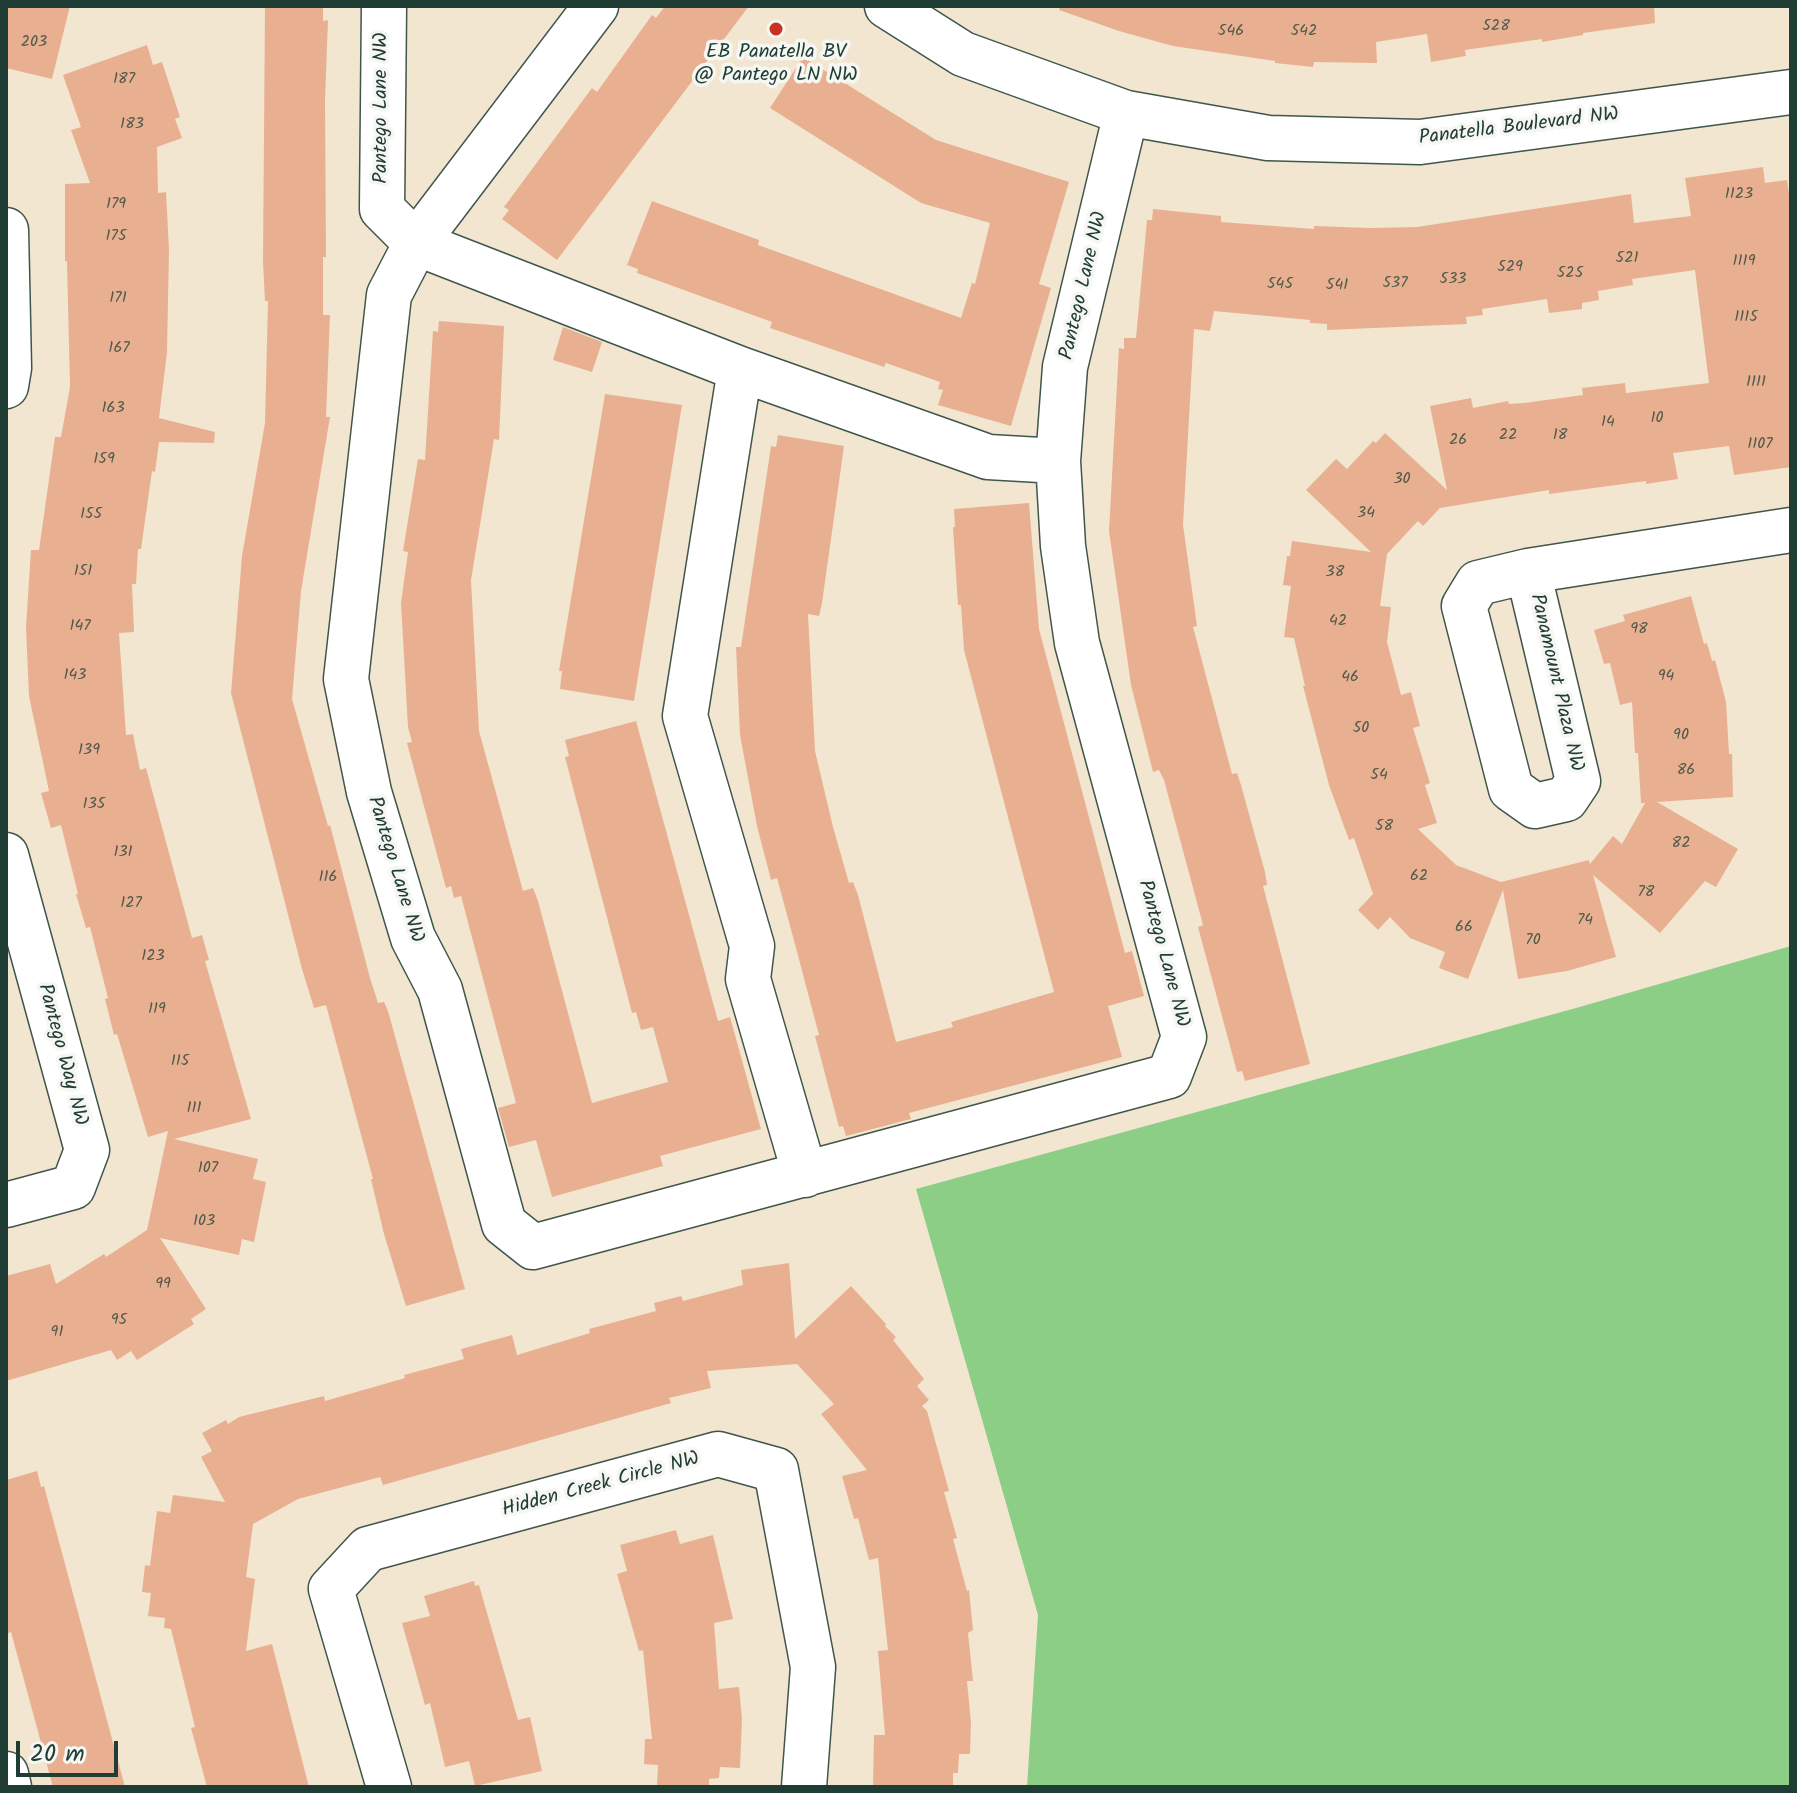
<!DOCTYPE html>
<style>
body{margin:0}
#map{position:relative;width:1797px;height:1793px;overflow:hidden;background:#f2e6d0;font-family:Kalam,sans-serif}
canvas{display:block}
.frame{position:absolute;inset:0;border:8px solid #1f3d34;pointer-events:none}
.scale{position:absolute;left:16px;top:1741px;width:102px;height:36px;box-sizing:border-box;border:4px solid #1f3d34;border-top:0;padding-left:10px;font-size:24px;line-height:28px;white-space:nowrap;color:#1f3d34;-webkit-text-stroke:6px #f6f6f2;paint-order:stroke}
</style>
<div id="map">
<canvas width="1797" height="1793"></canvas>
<div class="frame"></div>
<div class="scale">20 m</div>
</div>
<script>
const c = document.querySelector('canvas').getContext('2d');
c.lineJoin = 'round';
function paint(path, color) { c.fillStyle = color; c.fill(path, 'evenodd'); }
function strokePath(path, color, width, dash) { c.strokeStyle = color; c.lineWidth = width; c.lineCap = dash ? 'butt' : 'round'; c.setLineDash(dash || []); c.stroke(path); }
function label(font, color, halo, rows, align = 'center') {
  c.font = font + ' Kalam,sans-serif'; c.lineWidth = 7; c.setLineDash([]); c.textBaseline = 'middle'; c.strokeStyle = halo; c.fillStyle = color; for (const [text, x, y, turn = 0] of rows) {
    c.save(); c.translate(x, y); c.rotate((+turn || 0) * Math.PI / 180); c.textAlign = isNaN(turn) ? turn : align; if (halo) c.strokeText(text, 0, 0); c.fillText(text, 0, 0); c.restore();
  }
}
paint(new Path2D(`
 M1791,946V1787H1027L1038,1615L916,1189L1576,1008Z`), '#8dce86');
paint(new Path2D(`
 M6,6H70L52,79L6,68Z
 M265,6H323V21L328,20L325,100L326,257H323V315H330L326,417H330L301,591L292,699L328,826L330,825L370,978L378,1003L384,1002L388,1011L465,1289L406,1306L384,1234L371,1179H373L326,1005L314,1008L302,969L231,693L242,556L265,423L268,301H265L263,261Z
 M665,6H749L557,260L502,219L509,210L504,207L592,88L597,92L652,15L656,18Z
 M1060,6H1654L1655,23L1583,33V35L1542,42V39L1465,50L1466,56L1431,62L1427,34L1376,42L1377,63L1314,62L1313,67L1275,63V61L1173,46L1119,31L1059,10Z
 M147,45L153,65L162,62L180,117L175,119L182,138L157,147L158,193L166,192L169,250L167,352L159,418L215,432L214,443L159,442L155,472L152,471L141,549H138L136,584H132L134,632L119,633L126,735L133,734L140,770L146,768L192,938L202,935L209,960L205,961L251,1119L174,1139L258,1159L253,1179L266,1182L254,1242L242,1239L239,1255L160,1238L206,1309L191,1319L194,1324L137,1360L131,1351L117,1360L111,1350L6,1381V1276L50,1264L56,1284L104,1254L106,1257L147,1230L168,1131L148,1137L117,1034L114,1035L105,999L108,998L90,927L86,928L76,894H78L61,825L51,828L41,793L49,791L29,696L26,627L31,550H39L55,437H61L70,387L67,261H65V184L90,183L71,130L81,127L63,75Z
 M803,57L936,140L1069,182L1039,284L1051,288L1011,426L938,405L943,390L938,389L940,382L886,363L884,367L770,328L772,322L637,273L638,269L627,265L652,201L759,240L758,245L961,318L972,283L975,284L990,223L921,203L770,108Z
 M1763,167L1765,183L1787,180L1791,207V467L1734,475L1729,446L1673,453L1678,479L1646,484V481L1549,494V490L1440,508L1423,526L1418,521L1387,554L1380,606L1391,607L1387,642L1401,695L1411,692L1420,726L1413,728L1430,783L1425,785L1437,823L1418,829L1456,865L1501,882L1589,860L1590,864L1613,836L1622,844L1645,803H1641L1638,753H1635L1632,702L1620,705L1610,663L1604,664L1594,630L1625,621L1623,615L1691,596L1704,644L1707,643L1712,661L1715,660L1726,702L1729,754H1732L1733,797L1657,802L1738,849L1716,887L1705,881L1660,933L1593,875L1616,957L1567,971L1518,979L1503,890L1468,979L1439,968L1445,952L1410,938L1390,917L1378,930L1358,910L1373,894L1354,838L1349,840L1329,785L1303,686H1305L1294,638L1284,637L1291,586L1283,585L1287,556H1290L1292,541L1371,552L1306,490L1336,459L1347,469L1373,441L1376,443L1385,433L1447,490L1430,406L1471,398L1473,408L1508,401L1509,404L1524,403L1583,395L1582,388L1625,383L1626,393L1709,383L1695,270L1632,279L1633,285L1598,291L1599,300L1582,303V309L1549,313L1547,299L1482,309L1483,315L1466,317L1467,324L1327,330V324L1310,323V320L1214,311L1210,331L1194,329L1183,525L1197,626L1193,627L1232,774L1237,773L1241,785L1265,872L1267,885L1263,886L1310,1064L1245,1081L1242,1071L1237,1072L1198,927L1203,925L1164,780L1159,770L1153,772L1131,685L1109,531L1119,348L1124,349V338H1136L1147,220H1152L1153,209L1221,216V222L1314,229V226L1370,228L1417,227L1631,194L1634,223L1691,216L1685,178Z
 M439,321L504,326L499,440L494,439L471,580L479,731L523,891L533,888L538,901L592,1103L668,1082L653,1027L641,1030L636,1012L632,1013L565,757L569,756L565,740L636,721L718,1021L730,1017L761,1129L660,1156L663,1166L552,1197L536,1140L509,1147L498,1108L516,1103L461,896L454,898L451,886L446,888L407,743L412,742L408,727L401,603L408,552L403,551L418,459L425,460L433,331L438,332Z
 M563,327L602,342L592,372L553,360Z
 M605,394L682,405L634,701L560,689L562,671H559Z
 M778,435L844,446L822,603L819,616L808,614L815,751L833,827L849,883L853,882L858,895L896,1042L953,1027L951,1022L1054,992L964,650L961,605H958L953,527H955L954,509L1029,503L1039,629L1125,953L1132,951L1144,996L1108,1006L1122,1057L909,1113L911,1119L846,1136L843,1126L839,1127L815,1036L819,1035L796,948L777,878L771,880L757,826L740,735L736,647H741L771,446L776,447Z
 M789,1263L795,1339L851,1286L886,1324L885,1326L896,1337L893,1340L924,1379L917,1386L929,1400L922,1406L927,1411L949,1491L944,1492L957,1538L953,1539L967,1591L969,1590L973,1630L968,1633L973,1681H967L971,1723L970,1754H959L958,1773H953V1787H873L874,1735H885L878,1651L888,1650L878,1558L869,1560L858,1518L854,1519L842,1476L867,1470L821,1414L834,1404L797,1364L707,1371L711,1388L669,1398L671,1403L383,1485L380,1477L298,1499L253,1524L246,1577L255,1579L246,1651L272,1644L309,1787H207L191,1728L195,1727L171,1629L164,1628L165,1618L148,1616L151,1593L142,1592L145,1565L150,1566L157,1511L170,1513L173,1495L225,1502L201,1457L212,1451L202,1433L226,1420L228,1424L239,1417L324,1396L325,1401L405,1378L404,1375L464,1359L461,1349L512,1335L517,1355L590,1333L589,1329L656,1311L654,1303L681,1296L683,1301L743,1285L741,1270Z
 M37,1471L41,1487L44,1486L125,1787H53L11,1632L6,1634V1480Z
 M676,1530L680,1544L713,1535L733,1619L714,1623L719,1689L739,1687L742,1719L740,1768L720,1767L719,1778L709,1779V1787H657L658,1765L644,1764L645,1739H652L643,1650L639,1651L617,1574L627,1571L620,1545Z
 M474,1581L475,1586L479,1585L483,1599L518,1720L530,1717L542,1771L475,1786L469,1761L445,1767L430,1703L425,1705L402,1623L430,1616L424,1596Z`), '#e8b091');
const minor = new Path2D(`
 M384,6L382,209L416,243L740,369L988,457L1058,461
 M596,6L416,243L389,295L346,679L369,792L413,938L440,990L504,1224L533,1247L1169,1076L1184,1037L1077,643L1063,546L1058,461L1065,367L1126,113
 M887,6L963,54L1126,113L1268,138L1420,142L1791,92
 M6,230L9,368L6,386
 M740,369L685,716L752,946L748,979L805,1175
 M1528,571L1578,781L1566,799L1535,806L1511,789L1464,606L1478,583L1528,571L1791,530
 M6,855L87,1150L73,1187L6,1205
 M6,1774L9,1787
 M389,1787L331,1589L368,1549L718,1454L776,1470L813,1667L804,1787`);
strokePath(minor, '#3f564b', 47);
strokePath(minor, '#fff', 44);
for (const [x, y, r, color] of [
 [776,29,8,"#c8321e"]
]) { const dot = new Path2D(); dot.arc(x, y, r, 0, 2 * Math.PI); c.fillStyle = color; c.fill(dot); strokePath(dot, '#f6f6f2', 3); }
label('16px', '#515a4b', null, [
 ["528",1496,27],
 ["546",1231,32],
 ["542",1304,32],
 ["203",34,43],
 ["187",124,80],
 ["183",132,125],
 ["1123",1739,195],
 ["179",116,205],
 ["175",116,237],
 ["521",1627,259],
 ["1119",1744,262],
 ["529",1510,268],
 ["525",1570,274],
 ["533",1453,280],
 ["537",1395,284],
 ["545",1280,285],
 ["541",1337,286],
 ["171",118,299],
 ["1115",1746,318],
 ["167",119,349],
 ["1111",1756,383],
 ["163",113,409],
 ["10",1657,419],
 ["14",1608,423],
 ["22",1508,436],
 ["18",1560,436],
 ["26",1458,441],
 ["1107",1760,445],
 ["159",104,460],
 ["30",1402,480],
 ["34",1366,514],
 ["155",91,515],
 ["151",83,572],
 ["38",1335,573],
 ["42",1338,622],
 ["147",80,627],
 ["98",1639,630],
 ["143",75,676],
 ["94",1666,677],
 ["46",1350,678],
 ["50",1361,729],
 ["90",1681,736],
 ["139",89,751],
 ["86",1686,771],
 ["54",1379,776],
 ["135",94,805],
 ["58",1384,827],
 ["82",1681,844],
 ["131",123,853],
 ["62",1419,877],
 ["116",328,878],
 ["78",1646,893],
 ["127",131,904],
 ["74",1585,921],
 ["66",1464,928],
 ["70",1533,941],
 ["123",153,957],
 ["119",157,1010],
 ["115",180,1062],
 ["111",194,1109],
 ["107",208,1169],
 ["103",204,1222],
 ["99",163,1285],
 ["95",119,1321],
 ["91",57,1333]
]);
label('20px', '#1f3d34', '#f6f6f2', [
 ["EB Panatella BV",776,54],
 ["@ Pantego LN NW",776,77]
]);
label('20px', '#1f3d34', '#f6f6f2', [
 ["Pantego Lane NW",383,108,-90],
 ["Panatella Boulevard NW",1519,128,-7],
 ["Pantego Lane NW",1085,286,-77],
 ["Panamount Plaza NW",1555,683,77],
 ["Pantego Lane NW",394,870,73],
 ["Pantego Lane NW",1162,954,75],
 ["Pantego Way NW",61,1055,75],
 ["Hidden Creek Circle NW",601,1486,-15]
]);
</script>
